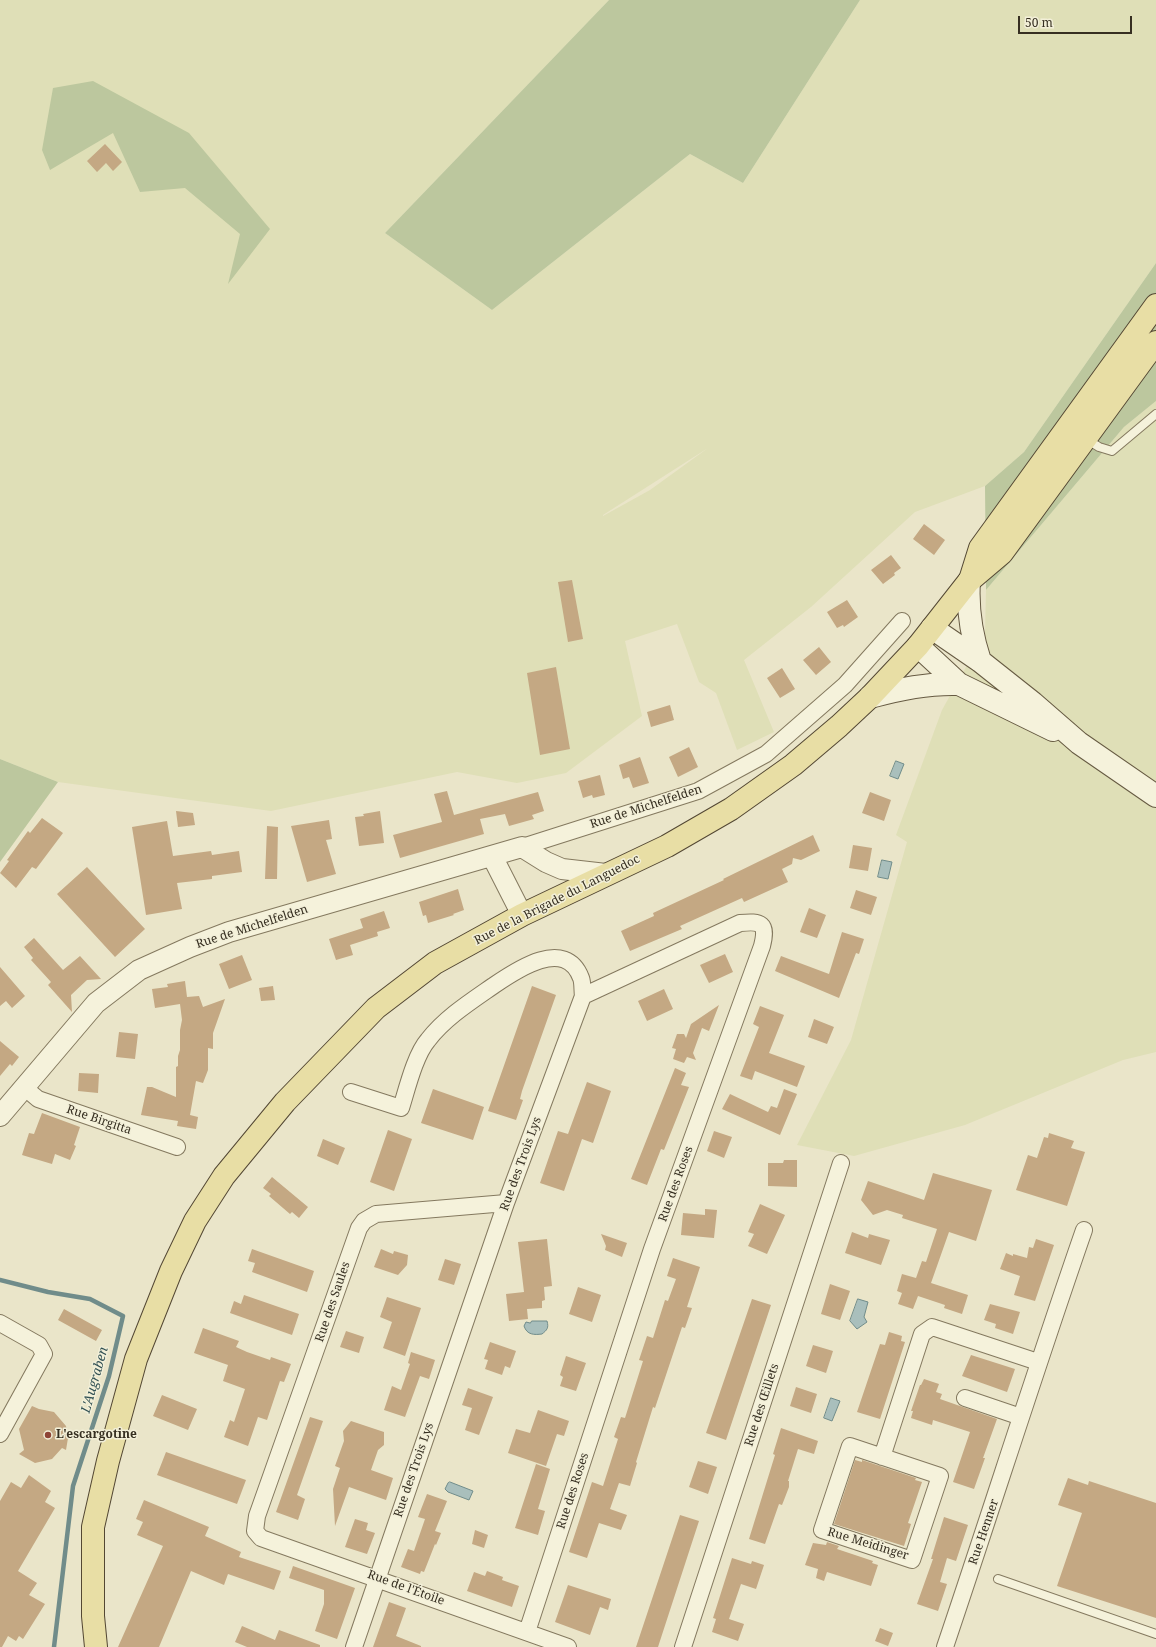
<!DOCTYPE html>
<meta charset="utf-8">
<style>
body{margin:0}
#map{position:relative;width:1156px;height:1647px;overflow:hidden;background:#eae5c9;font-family:"Noto Serif",serif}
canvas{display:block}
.scale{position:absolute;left:1018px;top:16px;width:114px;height:18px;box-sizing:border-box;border:2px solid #362f21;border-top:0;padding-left:5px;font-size:12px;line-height:14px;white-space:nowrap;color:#362f21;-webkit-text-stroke:3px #f2efd8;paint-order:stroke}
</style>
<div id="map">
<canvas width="1156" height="1647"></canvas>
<div class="scale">50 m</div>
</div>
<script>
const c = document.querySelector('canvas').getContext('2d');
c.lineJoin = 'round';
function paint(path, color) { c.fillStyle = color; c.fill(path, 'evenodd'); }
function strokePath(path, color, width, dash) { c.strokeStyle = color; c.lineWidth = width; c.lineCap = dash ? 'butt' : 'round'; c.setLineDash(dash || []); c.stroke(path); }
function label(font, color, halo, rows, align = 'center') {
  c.font = font + ' "Noto Serif",serif'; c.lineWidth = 3; c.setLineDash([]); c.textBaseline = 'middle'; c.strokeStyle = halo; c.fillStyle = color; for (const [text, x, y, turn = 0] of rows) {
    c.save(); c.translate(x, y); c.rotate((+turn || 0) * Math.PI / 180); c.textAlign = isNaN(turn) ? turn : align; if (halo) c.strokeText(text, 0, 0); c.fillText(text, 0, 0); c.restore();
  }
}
paint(new Path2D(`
 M0,0H609L385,233L492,310L690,154L743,183L860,0H1156V263L1024,452L985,486L915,512L811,607L744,660L774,732L737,750L716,693L699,682L677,624L625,641L642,716L566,773L517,783L457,772L271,811L58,782L0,759ZM708,448L650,490L603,516V515Z
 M1156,401V1052L1123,1060L965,1125L854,1156L797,1145L851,1040L907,842L896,835L942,710L985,633L986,590L1124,427Z`), '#dfdfb7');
paint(new Path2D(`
 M609,0H860L743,183L690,154L492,310L385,233Z
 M93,81L189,133L270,229L228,284L240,234L185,188L140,192L113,133L50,170L42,150L53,88Z
 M1156,263V401L1124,427L986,590L985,486L1024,452Z
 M0,759L58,782L0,862Z`), '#bcc79e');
const water = new Path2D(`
 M896,761L904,764L898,779L890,776Z
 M882,860L892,862L888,879L878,877Z
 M858,1299L868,1302L864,1317L867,1322L857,1329L850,1321Z
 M532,1321H547C549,1328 547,1330 542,1334C534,1335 527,1335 524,1326L526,1322L530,1323Z
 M831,1398L840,1401L832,1421L824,1418Z
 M450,1482L473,1491L469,1500L448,1492L445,1489L448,1483Z`);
paint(water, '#a9bfbc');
strokePath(water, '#708c8a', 1);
strokePath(new Path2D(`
 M0,1280L48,1292L90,1299L123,1316L109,1376L73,1486L54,1647`), '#708c8a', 4.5);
paint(new Path2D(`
 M105,144L122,162L113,171L106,163L97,172L87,161Z
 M924,524L945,540L934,555L913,539Z
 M891,555L901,568L894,573L895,575L883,584L871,570Z
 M572,580L583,639L568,642L558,582Z
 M847,600L858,617L844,627L843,625L837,628L827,612Z
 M819,647L831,662L816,675L803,660Z
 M556,667L570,749L540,755L527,673Z
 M782,668L795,689L780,698L767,678Z
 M670,705L674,720L651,727L647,712Z
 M689,747L698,767L678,777L669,757Z
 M640,757L649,783L633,788L629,777L623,779L619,765Z
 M600,775L605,795L593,798L592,795L583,798L578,781Z
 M447,791L454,815L538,792L544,811L532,815L534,819L509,826L505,814L480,819L484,834L400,858L393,835L442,822L434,794Z
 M870,792L891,800L884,821L862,813Z
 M176,811L193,813L195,825L178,827Z
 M380,811L384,843L359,846L355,817L364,816L363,814Z
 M42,818L63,833L36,869L32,867L16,888L0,873L9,861L7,860L28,831L30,833Z
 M329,820L332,839L326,840L336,874L307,882L291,826Z
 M167,821L173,856L211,851L212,855L239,851L242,872L212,876V879L177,883L182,909L146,915L132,827Z
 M267,826L278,827L277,879H265Z
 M813,835L820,851L801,860L793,858L792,864L782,869L788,882L744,902L742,898L680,926L682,929L630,951L621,931L654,916L653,913L724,880L723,879Z
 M853,845L872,848L868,871L849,868Z
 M87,867L145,929L115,957L57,894Z
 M458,889L464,910L453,914L454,915L428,923L426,915L423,916L419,902Z
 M856,890L877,897L871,915L850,908Z
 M809,908L826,915L817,938L800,932Z
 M384,911L390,928L377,932L378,936L350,945L353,955L336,960L329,939L363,928L360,919Z
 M842,932L864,939L859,954L856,953L839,998L775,971L781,956L829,974Z
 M34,938L63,970L80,956L101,979L87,980L71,995L72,1012L48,985L51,982L31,960L33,958L24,947Z
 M725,954L733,972L709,983L700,965Z
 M242,955L252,980L229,989L219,964Z
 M0,967L25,996L12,1008L6,1001L0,1006Z
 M185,981L187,997L199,996L203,1007L225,999L213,1033V1049L208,1048V1070L203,1083L196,1081L190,1115L198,1117L196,1129L177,1126L178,1121L141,1115L147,1087H152L176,1097V1067L178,1066V1056L180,1050V1030L182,1020L180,1004L155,1008L152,989L168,987L167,984Z
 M273,986L275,1000L261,1001L259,988Z
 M532,986L556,995L522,1091L520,1099L523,1100L516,1120L488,1111Z
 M664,989L673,1009L647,1021L638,1001Z
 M719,1005L709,1031L702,1028L693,1053L696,1060L687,1057L684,1063L673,1059L676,1049L672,1048L677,1034H684L686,1038L691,1024Z
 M760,1006L784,1015L769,1053L805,1066L797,1087L755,1071L752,1080L740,1076L759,1027L753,1024Z
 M814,1019L834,1027L827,1044L808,1037Z
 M119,1032L138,1034L135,1059L116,1057Z
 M0,1041L19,1057L12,1066L10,1064L0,1076Z
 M675,1068L686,1073L681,1085L689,1087L664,1150L661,1149L647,1185L631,1179Z
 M79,1073L99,1074L98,1093L78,1091Z
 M587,1082L611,1091L593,1143L582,1139L564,1191L540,1183L558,1131L568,1134Z
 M433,1089L484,1107L473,1140L421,1123Z
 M784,1089L797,1094L780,1135L722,1109L730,1094L768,1112L771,1106L777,1108Z
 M42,1113L80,1127L74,1145L76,1146L70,1160L55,1154L52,1164L22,1155L29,1133L34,1134Z
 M388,1130L412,1139L394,1191L370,1182Z
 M714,1131L732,1137L724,1158L707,1151Z
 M1049,1133L1074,1141L1071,1148L1085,1152L1067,1206L1016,1190L1028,1155L1037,1158L1044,1137L1048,1138Z
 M323,1139L345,1148L338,1165L317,1156Z
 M784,1160H797V1187L768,1186V1163H783Z
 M933,1173L992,1190L976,1241L949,1232L931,1283L968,1295L962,1314L944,1308L945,1305L918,1296L913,1309L898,1304L902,1293L897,1291L902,1274L916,1278L922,1261L926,1262L937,1229L902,1218L903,1215L887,1210L873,1215L861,1200L868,1181L924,1200Z
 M272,1177L308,1207L299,1218L292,1212L290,1214L269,1196L271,1194L263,1188Z
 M760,1204L785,1215L767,1254L748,1246L754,1234L748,1232Z
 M705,1209L717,1210L714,1238L681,1235L683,1213L705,1215Z
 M852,1232L868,1238L869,1234L890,1240L881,1265L845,1253Z
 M601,1234L627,1243L622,1257L605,1250L606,1246Z
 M547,1239L552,1286L544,1287L545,1300L542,1301V1308L527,1309L528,1319L509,1321L506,1294L524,1292L518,1242Z
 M1036,1239L1054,1245L1035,1301L1014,1295L1020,1276L1000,1269L1006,1253L1013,1256V1254L1027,1258L1029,1247L1033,1248Z
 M252,1249L314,1271L307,1292L252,1272L255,1263L248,1261Z
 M381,1249L393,1254L394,1251L408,1255L407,1265L398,1275L374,1267Z
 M673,1258L700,1267L687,1307L692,1308L685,1328L682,1327L655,1408L653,1407L636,1462L637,1463L630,1486L619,1483L610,1509L627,1515L621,1530L599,1523L587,1558L569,1552L592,1482L603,1486L618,1439L614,1437L621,1417L625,1418L643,1361L639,1360L647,1336L653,1338L665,1300L668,1301L676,1279L667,1276Z
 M445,1259L461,1264L454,1285L438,1280Z
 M830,1284L850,1291L840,1320L821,1314Z
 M578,1287L601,1295L592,1322L569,1314Z
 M244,1295L299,1314L292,1335L230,1313L234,1301L241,1304Z
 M387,1297L421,1308L405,1356L383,1348L392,1322L380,1317Z
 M752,1299L771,1305L726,1440L706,1433Z
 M990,1304L1020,1312L1013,1334L995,1328L996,1324L984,1320Z
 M64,1309L102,1330L96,1341L58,1320Z
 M203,1328L239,1341L236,1347L247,1352L270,1360L271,1357L291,1364L284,1382L280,1381L267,1420L258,1417L248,1446L224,1437L230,1420L234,1422L245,1389L223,1381L228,1365L194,1353Z
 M346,1331L364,1337L359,1353L340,1347Z
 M889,1332L902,1336L901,1341L905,1342L880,1419L857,1412L880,1344L885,1345Z
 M490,1342L516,1351L510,1368L505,1366L502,1375L485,1369L488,1360L484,1359Z
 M813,1345L833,1351L826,1373L806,1366Z
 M411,1352L435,1360L429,1379L420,1376L405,1417L384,1410L392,1386L401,1390L410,1364L408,1363Z
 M971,1355L1015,1369L1007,1392L962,1376Z
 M566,1356L586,1363L576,1391L560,1386L563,1377L560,1375Z
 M924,1379L939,1384L936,1392L942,1394L940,1399L997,1419L983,1458H985L974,1489L953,1482L970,1432L933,1420L932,1425L911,1418L913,1411H911L920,1385H921Z
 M796,1387L817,1394L811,1413L790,1406Z
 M468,1388L493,1397L479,1435L465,1430L472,1408L462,1405Z
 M162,1395L197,1409L188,1430L153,1416Z
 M32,1406L39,1409L54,1412L66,1426L68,1438L66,1450L62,1448L52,1459L35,1463L19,1454L24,1450L19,1429Z
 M538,1410L569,1421L564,1436L557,1434L546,1466L508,1453L516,1429L530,1433Z
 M310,1417L323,1421L297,1495L305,1499L298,1520L276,1512Z
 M351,1421L384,1432V1445L378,1450L371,1470L393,1478L386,1500L349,1487L335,1526L333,1489L340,1468L335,1466L344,1441L343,1431Z
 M781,1428L818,1441L814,1454L798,1449L788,1481H789V1487L784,1500L782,1505L779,1504L765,1544L749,1539L775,1455L773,1454Z
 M166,1452L246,1480L237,1504L157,1475Z
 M855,1460L862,1462V1460L916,1478L915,1480L922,1482L908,1523L911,1524L904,1546L834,1524Z
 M698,1461L717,1467L708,1494L689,1487Z
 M536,1464L550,1469L538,1509L545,1511L538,1535L515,1528Z
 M29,1475L51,1491L45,1502L55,1508L18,1571L37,1583L29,1595L45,1604L23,1639L19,1636L16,1641L8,1636L2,1647H0V1501L11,1482L21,1488Z
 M1068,1478L1088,1485L1089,1481L1156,1503V1618L1057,1586L1082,1513L1058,1505Z
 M427,1494L447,1501L435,1531L441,1533L436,1545L435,1544L424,1572L421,1571L420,1574L401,1567L408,1549L414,1551L425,1519L418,1517Z
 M144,1500L209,1527L205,1536L241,1552L239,1557L281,1571L274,1590L228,1574L224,1585L191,1571L159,1647H118L163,1546L137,1535L143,1522L136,1519Z
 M680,1515L699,1521L658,1647H636Z
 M944,1517L968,1525L956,1561L947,1558L940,1582L947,1584L938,1611L917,1604L933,1559H931Z
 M355,1519L368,1523L366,1530L375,1533L367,1554L345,1547Z
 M475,1530L488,1535L484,1548L472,1544Z
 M827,1542L839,1546L837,1549L873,1561L872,1563L878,1565L871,1586L827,1572L824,1581L816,1578L818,1569L805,1565L813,1543L826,1545Z
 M732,1558L751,1564L752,1561L764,1565L756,1589L741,1584L729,1619L744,1624L738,1641L712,1632L716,1619L713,1618Z
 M293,1566L355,1588L337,1639L315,1631L324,1604V1590L289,1578Z
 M487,1571L503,1577L502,1580L519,1586L512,1607L467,1591L474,1572L485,1576Z
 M568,1585L611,1599L608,1610L600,1607L590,1635L555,1622Z
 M389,1602L406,1608L396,1636L421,1646V1647H373Z
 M242,1626L275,1640L279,1630L320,1645V1647H247L235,1642Z
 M880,1628L893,1633L888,1646L875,1641Z`), '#c4a883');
const service = new Path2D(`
 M1086,439L1099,447L1112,451L1156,414
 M998,1579L1156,1634`);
const minor = new Path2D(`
 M522,847L698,791L766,754L845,685L902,621
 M25,1088L38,1099L177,1147
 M351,1092L401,1108C407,1089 415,1055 428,1040C445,1018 470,1002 493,986C515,971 565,936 581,978C583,983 582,990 583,996L506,1203L354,1647
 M506,1203L376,1214L364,1221L359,1228L257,1516L255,1531L261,1538L568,1647
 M0,1323L39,1345L44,1354L0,1434
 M965,1398L1021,1417
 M850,1446L940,1476L912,1560L822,1530Z
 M882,1457L922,1334L932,1327L1038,1362
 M527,1632L652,1249L762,946C768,923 761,921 740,923L583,996
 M683,1647L841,1163
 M945,1647C992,1508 1036,1368 1084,1230`);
const tertiary = new Path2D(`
 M492,856L522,915
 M0,1116L96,1003L139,970L190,947L229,932L522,847L546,862L562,869L606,874`);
const secondary = new Path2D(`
 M969,581C967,610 971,634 980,661
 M932,628L980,661L1033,703L1079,743L1156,796
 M918,646L959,684L1053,730
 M870,697C900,689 928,683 959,684`);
const primary = new Path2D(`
 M970,580L980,548L1156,305
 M96,1647L93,1616V1527L108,1461L136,1359L171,1271L195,1221L224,1176L285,1102L376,1008L435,963L522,915L667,846L731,809L793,765L839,726L870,697L918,646L969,581L1002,553L1156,342`);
strokePath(service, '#84795f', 10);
strokePath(minor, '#84795f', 18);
strokePath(tertiary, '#84795f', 22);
strokePath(secondary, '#665a42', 24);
strokePath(primary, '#534733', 24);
strokePath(service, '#f5f2db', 8);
strokePath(minor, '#f5f2db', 16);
strokePath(tertiary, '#f5f2db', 20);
strokePath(secondary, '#f5f2db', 22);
strokePath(primary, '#e8dea5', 22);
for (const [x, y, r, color] of [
 [48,1435,4,"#8d4336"]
]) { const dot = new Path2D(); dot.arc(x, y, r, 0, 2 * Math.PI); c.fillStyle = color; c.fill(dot); strokePath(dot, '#f2efd8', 1.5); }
label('12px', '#362f21', '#f2efd8', [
 ["Rue de Michelfelden",646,807,-18],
 ["Rue de la Brigade du Languedoc",557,900,-27],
 ["Rue de Michelfelden",252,927,-18],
 ["Rue Birgitta",99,1120,19],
 ["Rue des Trois Lys",521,1164,-70],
 ["Rue des Roses",676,1184,-70],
 ["Rue des Saules",333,1302,-71],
 ["Rue des Œillets",762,1405,-72],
 ["Rue des Trois Lys",414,1470,-71],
 ["Rue des Roses",573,1491,-72],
 ["Rue Henner",984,1532,-71],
 ["Rue Meidinger",868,1544,17],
 ["Rue de l'Étoile",406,1588,20]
]);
label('bold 12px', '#362f21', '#f2efd8', [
 ["L'escargotine",56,1435]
], 'left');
label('italic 13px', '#325154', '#f2efd8', [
 ["L'Augraben",95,1380,-74]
]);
</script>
